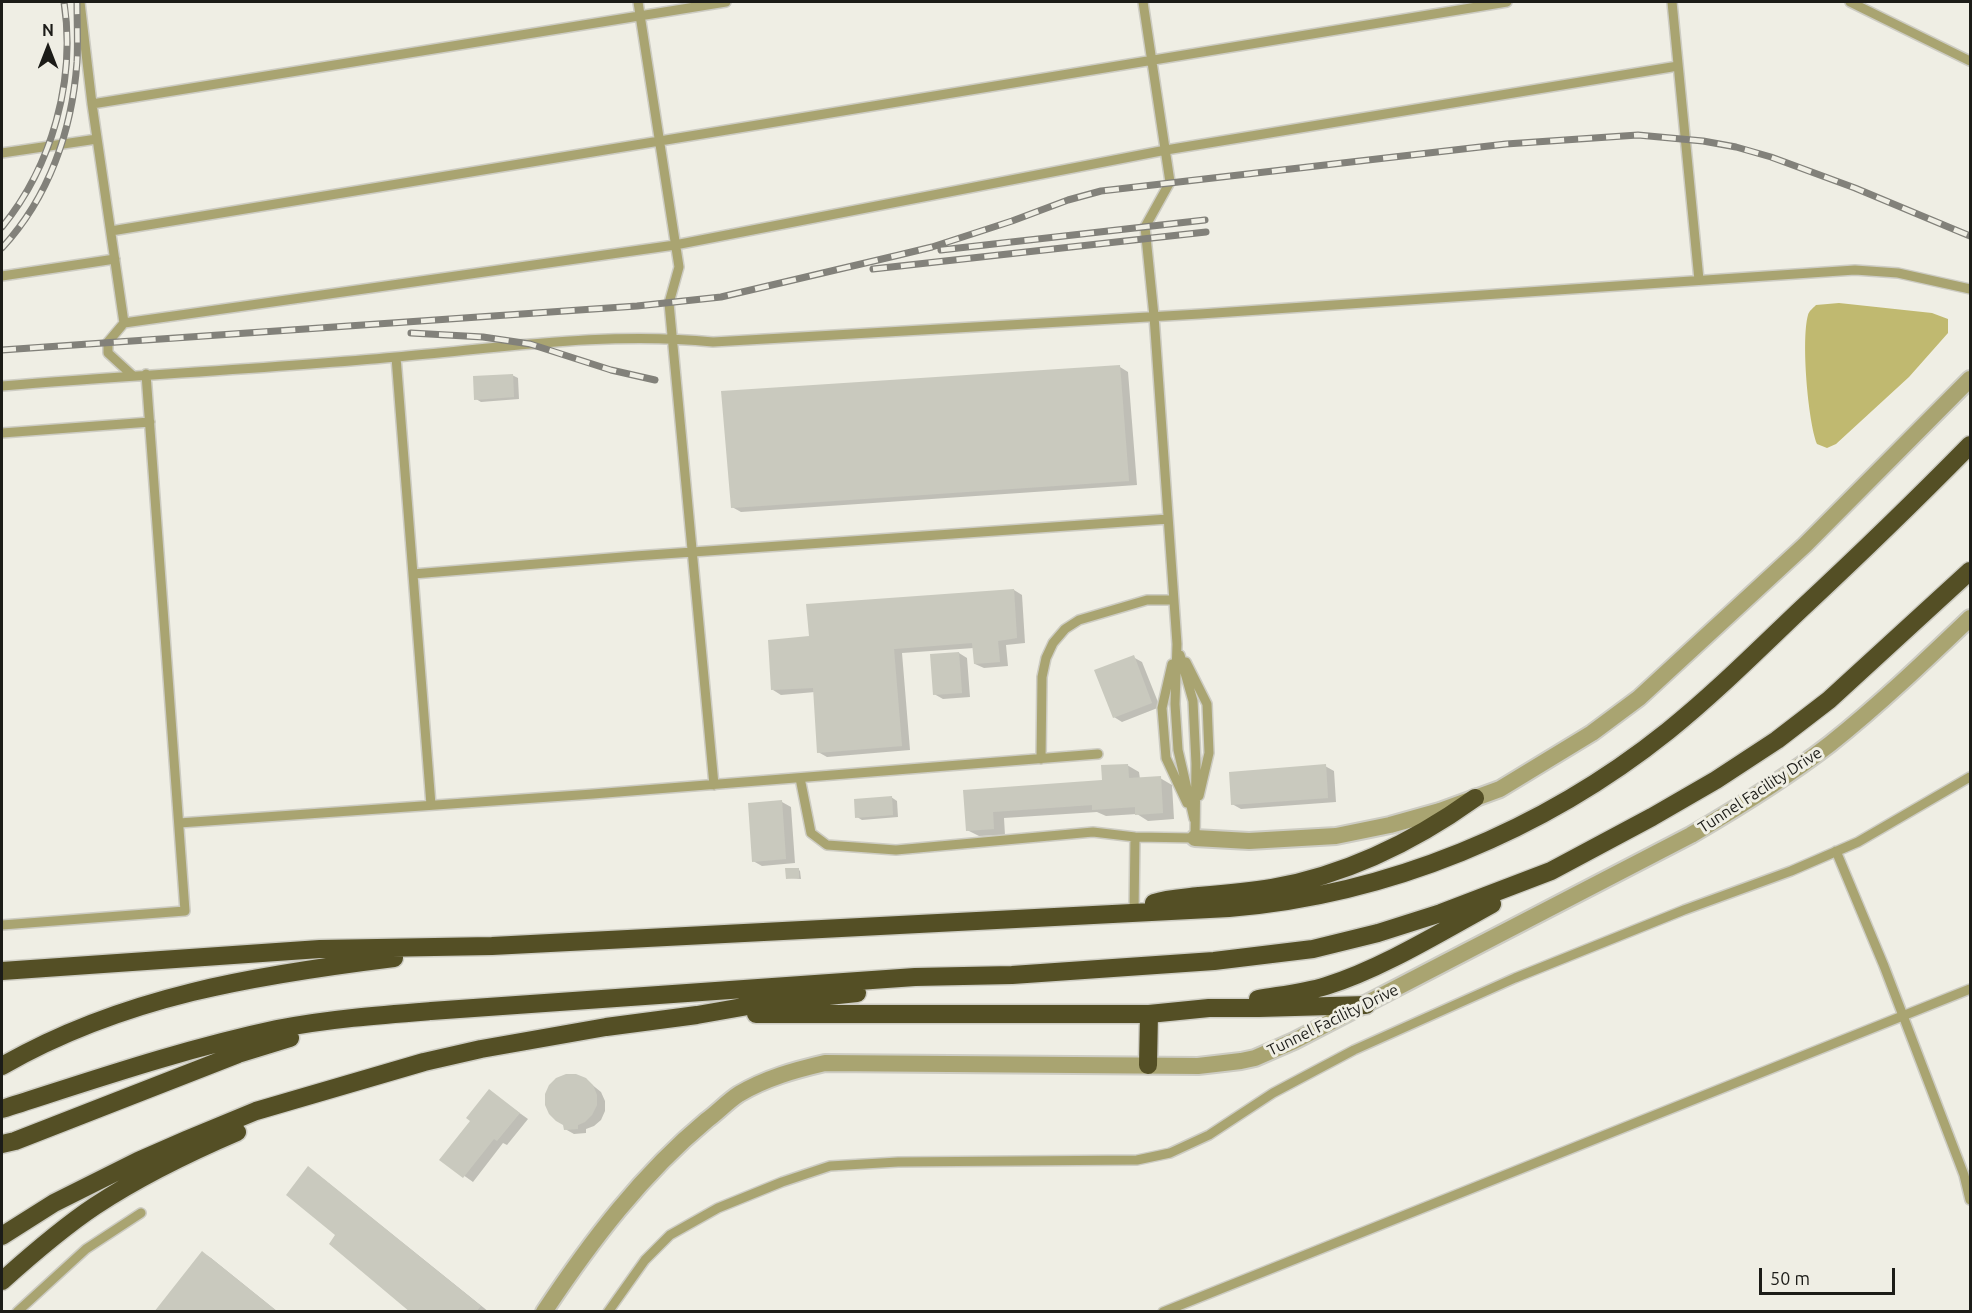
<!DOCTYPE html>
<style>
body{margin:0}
#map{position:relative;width:1972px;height:1313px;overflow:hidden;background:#efeee4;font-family:Ubuntu,sans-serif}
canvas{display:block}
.frame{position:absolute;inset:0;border:3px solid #1c1c18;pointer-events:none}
.north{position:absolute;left:18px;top:18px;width:60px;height:60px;-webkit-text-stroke:4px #efeee4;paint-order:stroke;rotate:0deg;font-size:16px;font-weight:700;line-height:24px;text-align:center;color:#1c1c18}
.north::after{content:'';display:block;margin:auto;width:21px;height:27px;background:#1c1c18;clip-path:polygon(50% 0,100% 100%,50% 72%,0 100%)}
.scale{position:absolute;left:1759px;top:1268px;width:136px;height:27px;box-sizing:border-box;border:3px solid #1c1c18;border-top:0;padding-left:8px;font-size:18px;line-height:21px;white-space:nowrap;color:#1c1c18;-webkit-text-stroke:4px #efeee4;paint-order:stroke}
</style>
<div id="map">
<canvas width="1972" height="1313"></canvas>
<div class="frame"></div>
<div class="north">N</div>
<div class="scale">50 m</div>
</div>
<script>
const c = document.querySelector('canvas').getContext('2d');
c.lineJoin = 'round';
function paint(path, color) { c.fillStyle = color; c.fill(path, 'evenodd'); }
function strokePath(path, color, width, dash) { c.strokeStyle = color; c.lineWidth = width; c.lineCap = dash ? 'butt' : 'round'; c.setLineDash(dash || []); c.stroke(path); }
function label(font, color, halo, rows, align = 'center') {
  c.font = font + ' Ubuntu,sans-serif'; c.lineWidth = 6; c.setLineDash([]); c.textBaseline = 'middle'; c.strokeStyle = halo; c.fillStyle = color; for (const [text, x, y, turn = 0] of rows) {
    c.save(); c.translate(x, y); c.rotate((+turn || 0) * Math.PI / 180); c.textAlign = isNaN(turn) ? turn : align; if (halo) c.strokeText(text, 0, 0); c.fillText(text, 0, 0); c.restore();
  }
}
paint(new Path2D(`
 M1839,303L1932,313L1948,319V333L1909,377L1836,444L1827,448L1817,444C1808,421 1801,340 1808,315C1809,311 1813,308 1816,305Z`), '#c0b970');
paint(new Path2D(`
 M1120,367L1128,372L1137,485L741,512L732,507Z
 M512,375L518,378L519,399L481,402L476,399Z
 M1014,590L1022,595L1025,643L1006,645L1008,666L984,668L975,664L974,648L902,653L910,750L827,757L818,752L815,692L781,695L773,690L811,637Z
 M959,653L967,658L970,697L943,699L934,694Z
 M1133,657L1142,662L1160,707L1122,722L1114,717Z
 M1127,765L1139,772L1140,779L1160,778L1172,785L1174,819L1148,821L1137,814L1106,816L1097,812L1004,818L1005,835L979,836L967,830L965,791L1104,782Z
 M1325,766L1334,771L1336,802L1241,809L1232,804Z
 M891,797L897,801L898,817L862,820L857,817Z
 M782,802L791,807L795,863L762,866L753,861Z
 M798,869L800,871L801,879L787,878Z
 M585,1079L601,1092L605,1101V1111L601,1120L594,1126L586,1129V1133L574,1134L565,1129Z
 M489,1091L528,1119L507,1145L503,1143L473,1182L442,1160L472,1120Z
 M316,1173L489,1312H413L337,1235Z
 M203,1253L211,1258L278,1312H156Z`), '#0003');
paint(new Path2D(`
 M1120,365L1129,481L731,508L721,391Z
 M513,374L514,397L474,400L473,376Z
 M1014,589L1017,638L998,641L1000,662L974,664L972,643L894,649L902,746L817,753L813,688L771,690L768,640L809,636L806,604Z
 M959,652L962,693L933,695L930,654Z
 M1134,655L1152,703L1113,718L1094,670Z
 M1128,764L1129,778L1161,776L1163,813L1135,815V807L1092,810V805L993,812L994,829L966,831L963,790L1102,780L1101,765Z
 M1326,764L1328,798L1231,805L1229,772Z
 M892,796L893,815L855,818L854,799Z
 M782,800L786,859L752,862L748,803Z
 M785,868H799V878L786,879Z
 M566,1074H576L586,1078L593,1085L597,1095V1105L592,1115L585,1122L578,1125V1129L564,1130L563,1125L556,1121L549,1114L545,1105V1094L549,1085L556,1078Z
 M489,1089L520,1113L497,1141L494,1139L463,1178L439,1160L470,1121L466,1118Z
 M308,1166L481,1306L476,1312H410L329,1244L335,1235L286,1195Z
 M202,1251L278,1312H154Z`), '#c9c9be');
const service = new Path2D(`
 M80,2L92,104L124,323L108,342V353L132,375
 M638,2L679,267L669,303L714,785
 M1143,2L1170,182L1145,227L1154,316L1177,644L1175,704L1178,750L1194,819
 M1672,2L1699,280
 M1850,2L1970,61
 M92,104L726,2
 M2,153L97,139
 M111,231L1507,2
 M2,276L115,259
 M124,323L675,245L1166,150L1678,66
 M396,357L431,805
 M2,386C133,375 265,369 396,357C501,348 608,331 713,342L1200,314L1855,270L1898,273L1970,289
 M2,433L150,422
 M413,574L635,556L1168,519
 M1186,662L1207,704L1209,753L1199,796
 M1172,664L1162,708L1166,758L1187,803
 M1041,759L1042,677L1046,658L1053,643L1065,629L1079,620L1147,600H1174
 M800,778L811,833L827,845L896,850L1093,832L1135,837L1195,838L1196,764L1193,701L1180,655
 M179,823L593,794L1098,754
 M1836,851L1884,966L1964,1175L1970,1200
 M1134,913L1135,837
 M2,925L185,911L146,374
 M17,1312L86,1249L141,1213
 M608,1312L645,1260L670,1235L718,1208L782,1182L830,1166L898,1162L1137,1160L1170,1153L1209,1135L1273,1093L1354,1050L1515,978L1684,910L1791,871L1858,842L1970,777
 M1163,1312L1970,989`);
const minor = new Path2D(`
 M1195,838L1249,841L1336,836L1390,825L1440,811L1500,789L1592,733L1639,698L1805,545L1970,379
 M544,1312C591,1241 642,1174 707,1120C718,1112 728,1101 739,1094C766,1078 795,1070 825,1063L1198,1066L1241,1061L1255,1058L1294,1041L1691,835C1739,807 1786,778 1830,744C1879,705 1925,661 1970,618`);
const motorway = new Path2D(`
 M1154,903C1169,898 1184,898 1199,896C1224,894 1248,892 1272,888C1345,875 1415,841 1475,798
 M2,971L320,949L492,946L1229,908C1388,895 1543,831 1668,731C1714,694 1756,652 1798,612C1857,557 1914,502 1970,445
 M1258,999C1281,995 1304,993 1326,986C1381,969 1441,932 1492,904
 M756,1014H1149L1209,1008H1259L1366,1005
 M1148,1065L1149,1014
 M2,1066C124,996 256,975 394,958
 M2,1109C93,1080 183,1049 277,1029C328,1019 380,1015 431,1011L915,977L1012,975L1214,961L1313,949L1378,933L1441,913L1551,871L1652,817L1716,780L1777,740L1829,700L1970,571
 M2,1144L15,1141L238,1054L290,1038
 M2,1236L54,1203L138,1161L186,1140L256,1111L424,1062L481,1049L606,1027L697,1015L771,1002L857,993
 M2,1281C31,1255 62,1228 95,1206C139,1177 188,1153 237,1132`);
strokePath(service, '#cdccc3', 12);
strokePath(minor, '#cdccc3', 20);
strokePath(motorway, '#cdccc3', 21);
strokePath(service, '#a9a471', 9);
strokePath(minor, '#a9a471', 16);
strokePath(motorway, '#544f25', 18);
const rail = new Path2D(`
 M2,227C52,166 76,80 64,2
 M2,248C49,197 72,131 77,62C78,42 77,21 77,2
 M941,250L1205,220
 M873,269L1206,232
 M411,333L483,337L530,344L611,370L655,380
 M2,350L637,306L721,297L899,255L932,247L1012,221L1068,200L1101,191L1506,144L1638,135L1703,141L1736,147L1771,157L1855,188L1970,236`);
strokePath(rail, '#82817a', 7);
strokePath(rail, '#efeee4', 4.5, [14]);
label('16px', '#1c1c18', '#efeee4', [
 ["Tunnel Facility Drive",1760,790,-33],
 ["Tunnel Facility Drive",1333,1020,-26]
]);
</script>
